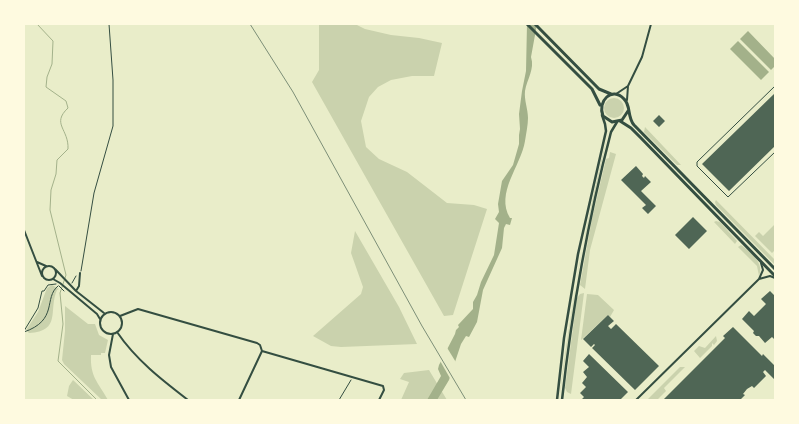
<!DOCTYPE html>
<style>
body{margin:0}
#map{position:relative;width:799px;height:424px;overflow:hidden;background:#e9edc9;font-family:Commissioner,sans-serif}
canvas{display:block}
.frame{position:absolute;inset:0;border:25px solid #fefae0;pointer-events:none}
</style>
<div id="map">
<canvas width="799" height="424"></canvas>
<div class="frame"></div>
</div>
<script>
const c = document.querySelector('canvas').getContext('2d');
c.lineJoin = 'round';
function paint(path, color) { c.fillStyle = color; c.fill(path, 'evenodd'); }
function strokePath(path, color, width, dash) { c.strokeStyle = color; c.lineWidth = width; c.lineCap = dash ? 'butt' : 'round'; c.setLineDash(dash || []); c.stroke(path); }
paint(new Path2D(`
 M319,24H355L365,29L391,35L419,38L442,43L434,76H412L391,80L378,87L369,97L361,121L366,147L379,159L407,172L447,203L474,205L487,209L453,315L444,316L312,82L319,70Z
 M604 108a10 10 0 1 1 20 0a10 10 0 1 1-20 0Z
 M645,127L681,165H677L644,132Z
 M608,133L579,265L559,400C570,310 586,221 608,133Z
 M610,152L616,154L590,250L585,289L580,285L592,219L606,159L609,158Z
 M716,200L775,260V265L716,205L715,202Z
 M716,221L720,222L737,241L735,244L714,222Z
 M775,224V250L772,253L755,236L759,232L763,236Z
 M355,231L399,307L417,344L341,347L331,346L313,336L361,294L363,287L351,253Z
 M741,245C750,252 765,263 759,276L757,266L738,247Z
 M52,285L59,289L57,290C48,310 62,331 29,333L26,330L38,312L47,288Z
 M584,293L571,394L567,392L565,388L577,298L580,294Z
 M587,294L598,295L614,310L610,317L608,315L581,340Z
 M65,306L88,324H95L99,335L108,340L105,353H101V355H91C90,377 98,382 108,400H102L64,364L62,360L65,331Z
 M716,336L717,341L714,345L712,343V346L700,358L694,351L699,346L705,348Z
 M680,367H685L664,388L666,391L657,400H647Z
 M429,370L447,400H401L409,382L400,379L404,373Z
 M73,380L94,400H74L67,396L69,386Z`), '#cad2ad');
paint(new Path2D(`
 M527,24H537L531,57C535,69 527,79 525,91C524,100 528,109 528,118C528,125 526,134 525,141C521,166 495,193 510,218H512L510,225L506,224L504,228L502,248L483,290L477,322L469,337L466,336L461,344L449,380L437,400H427L441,376L438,369L439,365L455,334L456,330L459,327L458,325L473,309V302L477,295L481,282L494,255L499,223L495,219L499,212L498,204L502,181L513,165L519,144V135L520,129L519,114L522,91L526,71Z
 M748,31L775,59V66L771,70L740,39Z
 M738,41L769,72L761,80L730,49Z`), '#a3b18a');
paint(new Path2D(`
 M446,346L457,364L451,380L439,359Z`), '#e9edc9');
strokePath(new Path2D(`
 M37,24L53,41L52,64L47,77L46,87L66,101L68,108C51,124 69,129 68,149L57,160L56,174L51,190L50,210L66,275L60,293L63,324L58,361L97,400`), '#a3b18a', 1);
paint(new Path2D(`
 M775,93V146L729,191L702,164Z
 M659,115L665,121L659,127L653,121Z
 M636,166L643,174L642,176L644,178L645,176L651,182L641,191L656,206L648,214L642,208L646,205L621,180Z
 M693,217L707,231L689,249L675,235Z
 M770,291L775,296V338L774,339L772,337L765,343L759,336H756L753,333L754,331L742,319L749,311L754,316L766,304L761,299Z
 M608,315L614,321L608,326L611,329L616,324L659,366L635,390L592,348L595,345L594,344L591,347L583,339Z
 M733,327L762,356L763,354L775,366V380L765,370L763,372L766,376L754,388L752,386L747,389L743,394L745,395L740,400H663L725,338L723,336Z
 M589,354L628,392L620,400H581L584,397L580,393L586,387L582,383L587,377L583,372L589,367L583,361Z`), '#4f6655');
strokePath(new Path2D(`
 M81,271L94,193L113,126V80L109,24
 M72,283L76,276
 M59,286L64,291
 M24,331L38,308L42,291H44L48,285L56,284
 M24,332C59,320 43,298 58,286`), '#344e41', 1);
strokePath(new Path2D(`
 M775,86L697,162V166L728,197L775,152`), '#344e41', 1);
strokePath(new Path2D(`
 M339,400L351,380`), '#344e41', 1);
strokePath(new Path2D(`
 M616,94L628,86
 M627,100L628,86L642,57L651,24
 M24,230L42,276
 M37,262L46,266
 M42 273a7 7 0 1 1 14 0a7 7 0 1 1-14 0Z
 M55,269L76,291L104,313
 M53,279L60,283L97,314L100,319
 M759,279L770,276L775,278
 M76,291L79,286L80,273
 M100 323a11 11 0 1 1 22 0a11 11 0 1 1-22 0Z
 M120,316L138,309L257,343L260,345L262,351L239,400
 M117,332C136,360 162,380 188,400
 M113,334L109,355L111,367L129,400
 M262,351L383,386L384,390L379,400
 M636,400L759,279L763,270L761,263`), '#344e41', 2);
strokePath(new Path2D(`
 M557,400L564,338L578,254L606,131L605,124L602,115
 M562,400C572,309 588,220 611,132L617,122`), '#344e41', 2.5);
strokePath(new Path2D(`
 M527,24L592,89L600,105
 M535,24L599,89L611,94
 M628,111L622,120L612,122L603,116C597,101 612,86 624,99C631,105 627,117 634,125L775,269
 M620,121L631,128L640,137L775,276`), '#344e41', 3);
strokePath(new Path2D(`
 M250,24L293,92L422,326L466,400`), '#7c8e77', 1);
</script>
